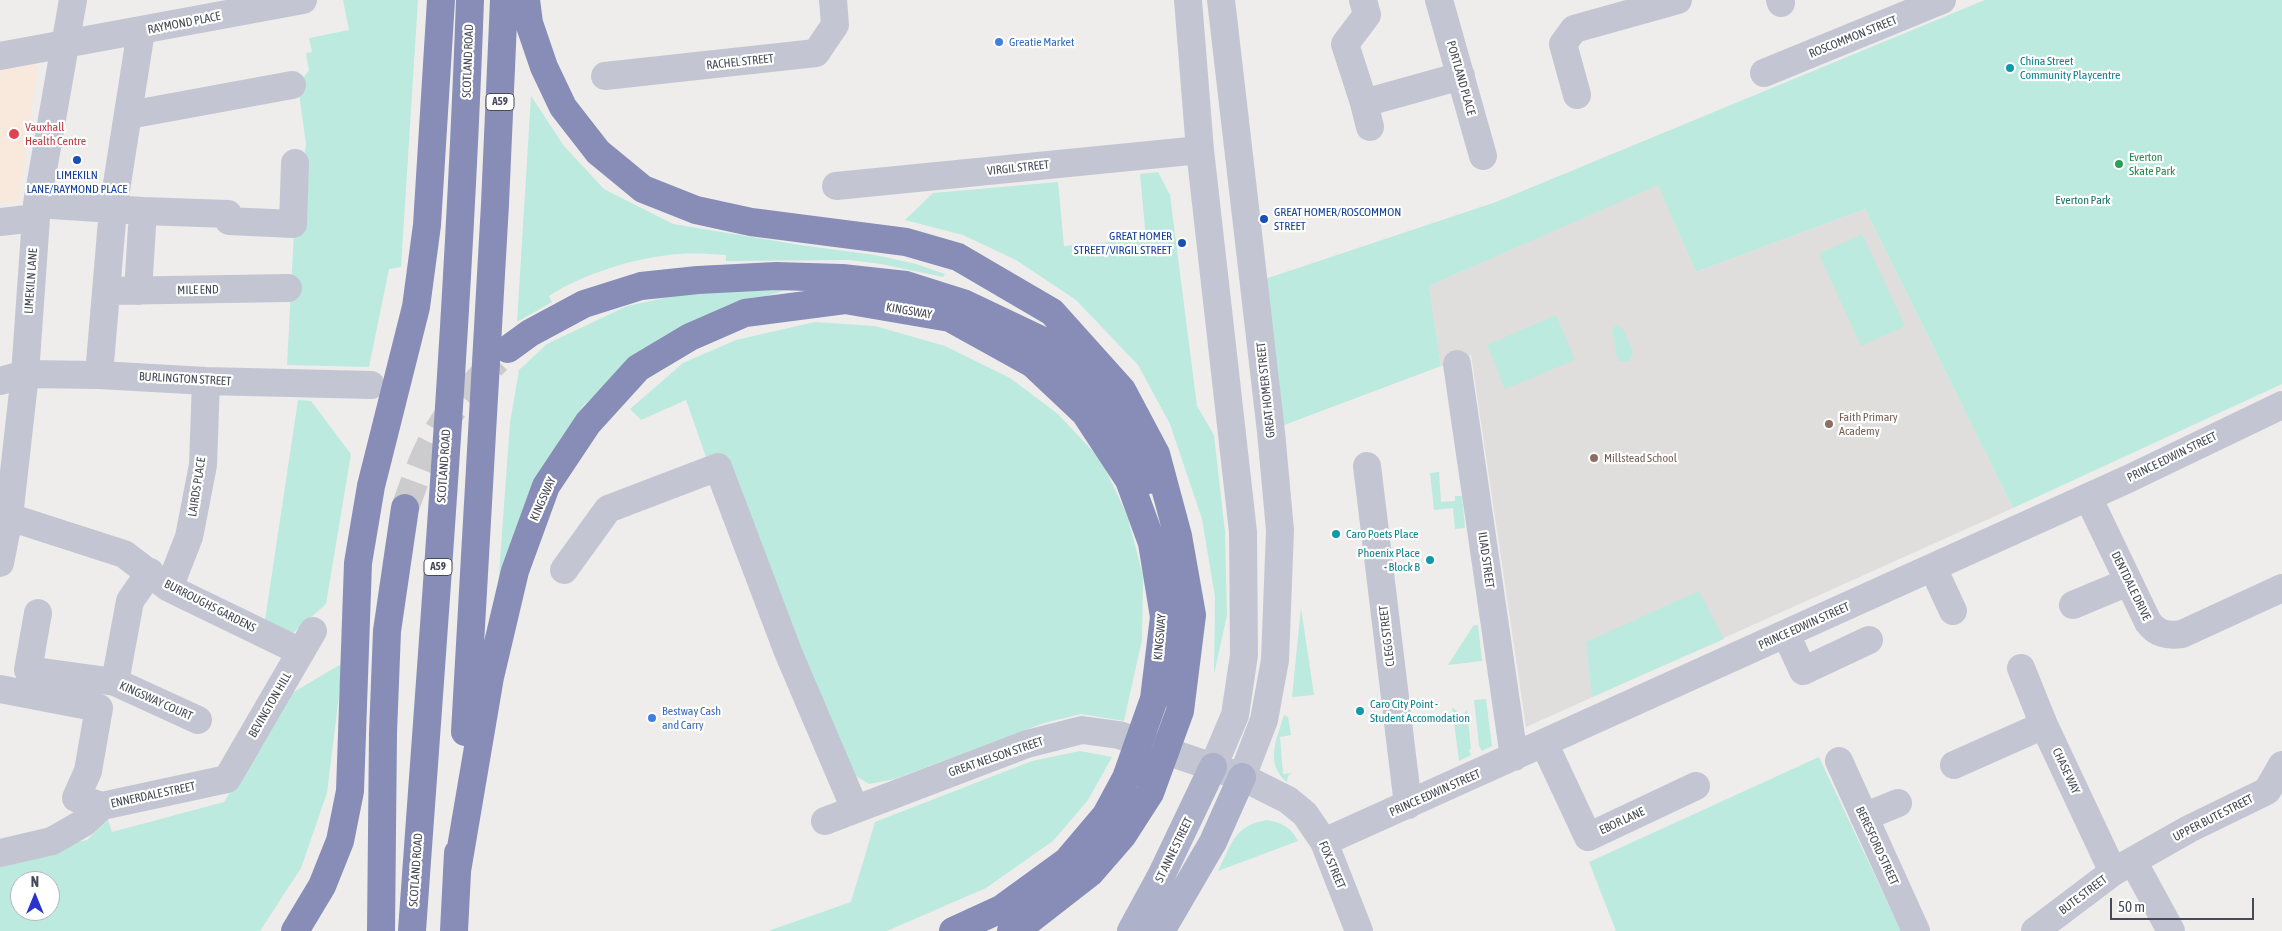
<!DOCTYPE html>
<style>
body{margin:0}
#map{position:relative;width:2282px;height:931px;overflow:hidden;background:#eeedec;font-family:"Asap Condensed",sans-serif}
canvas{display:block}
.north{position:absolute;left:10px;top:871px;width:50px;height:50px;box-sizing:border-box;background:#fff;border:1px solid #b5b6bc;border-radius:50%;rotate:0deg;font-size:14px;font-weight:700;line-height:20px;text-align:center;color:#464957}
.north::after{content:'';display:block;margin:auto;width:18px;height:22px;background:#2834cc;clip-path:polygon(50% 0,100% 100%,50% 72%,0 100%)}
.scale{position:absolute;left:2110px;top:898px;width:144px;height:22px;box-sizing:border-box;border:2px solid #464957;border-top:0;padding-left:6px;font-size:15px;line-height:18px;white-space:nowrap;color:#464957;-webkit-text-stroke:4px #fff;paint-order:stroke}
</style>
<div id="map">
<canvas width="2282" height="931"></canvas>
<div class="north">N</div>
<div class="scale">50 m</div>
</div>
<script>
const c = document.querySelector('canvas').getContext('2d');
c.lineJoin = 'round';
function paint(path, color) { c.fillStyle = color; c.fill(path, 'evenodd'); }
function strokePath(path, color, width, dash) { c.strokeStyle = color; c.lineWidth = width; c.lineCap = dash ? 'butt' : 'round'; c.setLineDash(dash || []); c.stroke(path); }
function label(font, color, halo, rows, align = 'center') {
  c.font = font + ' "Asap Condensed",sans-serif'; c.lineWidth = 4.5; c.setLineDash([]); c.textBaseline = 'middle'; c.strokeStyle = halo; c.fillStyle = color; for (const [text, x, y, turn = 0] of rows) {
    c.save(); c.translate(x, y); c.rotate((+turn || 0) * Math.PI / 180); c.textAlign = isNaN(turn) ? turn : align; if (halo) c.strokeText(text, 0, 0); c.fillText(text, 0, 0); c.restore();
  }
}
paint(new Path2D(`
 M1658,184L1696,272L1865,209L2013,508L1526,727L1471,355L1441,366L1429,286Z`), '#dfdedd');
paint(new Path2D(`
 M22,38L33,64L38,67L19,201L0,203V41Z`), '#f8e9dc');
paint(new Path2D(`
 M343,0H418L401,267L389,269L369,367L287,365L294,231L306,144L297,79L304,77L309,70L306,53L312,52L309,38L349,30Z
 M1985,0H2282V384L2013,508L1865,209L1696,272L1658,185L1429,286L1441,366L1279,427L1265,279L1496,202Z
 M531,96L564,146L604,189L673,224L800,245L875,255L916,264L945,274L943,277L881,264L850,260L726,261V255C711,254 695,253 680,254C641,256 581,274 549,296L552,302L517,322Z
 M1158,172L1170,195L1197,406L1214,435L1225,532L1227,615L1214,674L1215,597L1202,519L1170,424L1138,365L1076,300L1016,260L963,235L905,220L933,193L1058,182L1064,246L1146,239L1140,174Z
 M1862,234L1905,326L1861,346L1819,254Z
 M786,290L703,316L642,351L584,405L562,437L498,588L510,423L519,370L547,344L627,306L693,292Z
 M1556,315L1575,360L1505,389L1487,345Z
 M815,322L875,326L945,346L1010,378L1058,414L1101,460L1127,515L1143,576L1142,640L1124,721L1081,714L1044,723L895,779L869,784L848,771L707,460L686,400L641,420L630,409L683,363L736,340Z
 M1618,325L1623,329L1633,352L1629,362L1619,361L1617,358L1612,328Z
 M298,400L311,401L351,454L326,604L293,633L265,620Z
 M1439,472L1441,502L1455,501V496H1462L1465,528L1455,529L1453,508L1434,510L1430,473Z
 M1699,591L1724,639L1592,697L1586,642Z
 M1301,608L1314,695L1292,697Z
 M1478,625L1482,661L1448,665L1473,626Z
 M343,663L327,793L301,868L260,931H0V857L87,840L108,820L112,832L224,802L292,693ZM20,881H50V911H20Z
 M1486,699L1492,746L1482,751L1479,746L1474,700Z
 M1452,707L1462,716L1467,710L1471,749L1469,750L1471,755L1459,761Z
 M1284,715L1288,717L1291,735L1280,737L1283,774L1292,773L1288,776L1287,782C1264,764 1277,738 1284,715Z
 M1080,751L1112,757L1088,800L1053,841L986,888L887,931H768L851,902L875,822L1032,761Z
 M1819,757L1901,931H1616L1589,862Z
 M1267,820C1282,823 1291,827 1298,841L1218,871C1232,844 1233,826 1267,820Z`), '#bceade');
strokePath(new Path2D(`
 M405,508C415,481 424,453 439,429C455,404 476,382 497,360`), '#ccccce', 28, [28, 14]);
strokePath(new Path2D(`
 M1188,0L1200,150L1243,532L1244,655L1235,715L1213,767
 M1221,0L1271,432L1280,530L1275,660L1264,720L1242,777
 M1363,0L1367,15L1345,44L1364,103L1461,76
 M1439,0L1483,156
 M1780,0L1781,3
 M0,56L303,0
 M1764,73L1942,0
 M605,76L816,53L835,25L833,0
 M1577,95L1563,44L1574,29L1678,0
 M1364,103L1370,127
 M129,115L292,85
 M836,186L1200,150
 M37,204L143,211L228,214L229,221L293,224L295,163
 M0,222L35,218
 M107,291L288,288
 M138,291L143,211
 M1457,364L1514,757
 M99,375L113,209L141,31
 M0,381L25,374L99,375L206,381L371,385
 M1367,466L1408,805
 M2088,497L2148,622C2157,634 2167,636 2182,634L2282,588
 M9,517L124,554L169,588L301,652
 M0,563L9,517L25,374L37,204L73,0
 M1933,568L1953,611
 M564,570L608,509L718,467L788,652L855,809
 M169,588L189,537L203,465L206,381
 M2073,605L2128,582
 M38,613L28,670L115,682L198,720
 M1786,634L1803,671L1869,640
 M2021,668L2044,725L2113,872
 M115,682L130,601L150,572
 M0,689L99,708L88,771L76,798L102,806
 M1544,743L1588,837L1696,786
 M1839,761L1916,931
 M1954,765L2044,725
 M1864,817L1898,803
 M825,821L1027,744L1082,730L1119,735L1242,777L1288,800L1305,814L1324,842L1359,931
 M1324,842L2128,479L2282,405
 M0,853L52,841L85,822L102,806L227,779L313,631
 M2133,861L2171,931
 M2035,931L2113,872L2189,829L2267,791L2282,765`), '#c3c6d2', 28);
strokePath(new Path2D(`
 M1131,931L1161,876L1213,767
 M1161,931L1213,842L1242,777`), '#adb1c9', 28);
strokePath(new Path2D(`
 M526,0L529,23L544,67L563,107L598,152L643,189L696,210L751,222L906,242L958,257L1052,312L1122,390L1156,454L1178,536L1192,615L1180,711L1150,793L1123,835L1090,873L1027,922L1011,931
 M508,349L530,333L584,304L641,286L698,280L776,276L842,278L906,285L963,303L1043,341L1106,400L1148,480
 M465,732L495,204L504,0
 M457,871L490,677L515,571L546,486L588,423L638,368L690,337L745,313L845,300L950,318L1033,364L1085,413L1129,480L1152,543L1164,617L1154,699L1126,778L1106,815L1067,861L1001,909L953,931
 M295,931L322,886L340,841L350,791L358,563L371,486L416,307L427,225L441,0
 M381,931L383,733L387,631L405,508
 M412,931C434,621 459,311 470,0
 M454,931L458,853`), '#878db7', 28);
for (const [x, y, r, color] of [
 [999,42,5,"#3f7fe0"],
 [2010,68,5,"#0f9aa8"],
 [14,134,6,"#e0444e"],
 [77,160,5,"#1a4fb4"],
 [2119,164,5,"#2e9e5b"],
 [1264,219,5,"#1a4fb4"],
 [1182,243,5,"#1a4fb4"],
 [1829,424,5,"#8d6e63"],
 [1594,458,5,"#8d6e63"],
 [1336,534,5,"#0f9aa8"],
 [1430,560,5,"#0f9aa8"],
 [1360,711,5,"#0f9aa8"],
 [652,718,5,"#3f7fe0"]
]) { const dot = new Path2D(); dot.arc(x, y, r, 0, 2 * Math.PI); c.fillStyle = color; c.fill(dot); strokePath(dot, '#fff', 2); }
for (const [x, y, w] of [
 [500,102,28],
 [438,567,28]
]) { const box = new Path2D(); box.roundRect(x - w / 2, y - 8.5, w, 17, 4); c.fillStyle = '#fff'; c.fill(box); strokePath(box, '#464957', 1); }
label('bold 11px', '#464957', null, [
 ["A59",500,102],
 ["A59",438,567]
]);
label('12px', '#464957', '#fff', [
 ["RAYMOND PLACE",184,23,-11],
 ["ROSCOMMON STREET",1853,37,-22],
 ["SCOTLAND ROAD",468,61,-88],
 ["RACHEL STREET",740,62,-6],
 ["PORTLAND PLACE",1461,78,74],
 ["VIRGIL STREET",1018,168,-6],
 ["LIMEKILN LANE",31,281,-86],
 ["MILE END",198,290,-1],
 ["KINGSWAY",909,311,10],
 ["BURLINGTON STREET",185,379,3],
 ["GREAT HOMER STREET",1266,390,-96],
 ["PRINCE EDWIN STREET",2172,457,-26],
 ["SCOTLAND ROAD",444,466,-86],
 ["LAIRDS PLACE",197,487,-81],
 ["KINGSWAY",543,499,-66],
 ["ILIAD STREET",1486,560,82],
 ["DENTDALE DRIVE",2131,586,64],
 ["BURROUGHS GARDENS",210,606,27],
 ["PRINCE EDWIN STREET",1804,626,-24],
 ["CLEGG STREET",1387,636,-97],
 ["KINGSWAY",1160,637,-85],
 ["KINGSWAY COURT",156,701,24],
 ["BEVINGTON HILL",270,705,-60],
 ["GREAT NELSON STREET",996,757,-19],
 ["CHASE WAY",2066,771,65],
 ["PRINCE EDWIN STREET",1435,793,-24],
 ["ENNERDALE STREET",153,795,-12],
 ["UPPER BUTE STREET",2213,818,-27],
 ["EBOR LANE",1622,821,-25],
 ["BERESFORD STREET",1877,846,65],
 ["ST ANNE STREET",1174,850,-64],
 ["FOX STREET",1332,865,67],
 ["SCOTLAND ROAD",416,870,-86],
 ["BUTE STREET",2083,895,-37]
]);
label('12px', '#366cbe', '#fff', [
 ["Greatie Market",1009,42],
 ["Bestway Cash",662,711],
 ["and Carry",662,725]
], 'left');
label('12px', '#0d838f', '#fff', [
 ["China Street",2020,61],
 ["Community Playcentre",2020,75],
 ["Caro Poets Place",1346,534],
 ["Phoenix Place",1420,553,"right"],
 ["- Block B",1420,567,"right"],
 ["Caro City Point -",1370,704],
 ["Student Accomodation",1370,718]
], 'left');
label('12px', '#be3a42', '#fff', [
 ["Vauxhall",25,127],
 ["Health Centre",25,141]
], 'left');
label('12px', '#27864d', '#fff', [
 ["Everton",2129,157],
 ["Skate Park",2129,171]
], 'left');
label('12px', '#164399', '#fff', [
 ["LIMEKILN",77,175],
 ["LANE/RAYMOND PLACE",77,189],
 ["GREAT HOMER/ROSCOMMON",1274,212,"left"],
 ["STREET",1274,226,"left"],
 ["GREAT HOMER",1172,236,"right"],
 ["STREET/VIRGIL STREET",1172,250,"right"]
]);
label('12px', '#1e7166', '#fff', [
 ["Everton Park",2083,200]
]);
label('12px', '#785e54', '#fff', [
 ["Faith Primary",1839,417],
 ["Academy",1839,431],
 ["Millstead School",1604,458]
], 'left');
</script>
